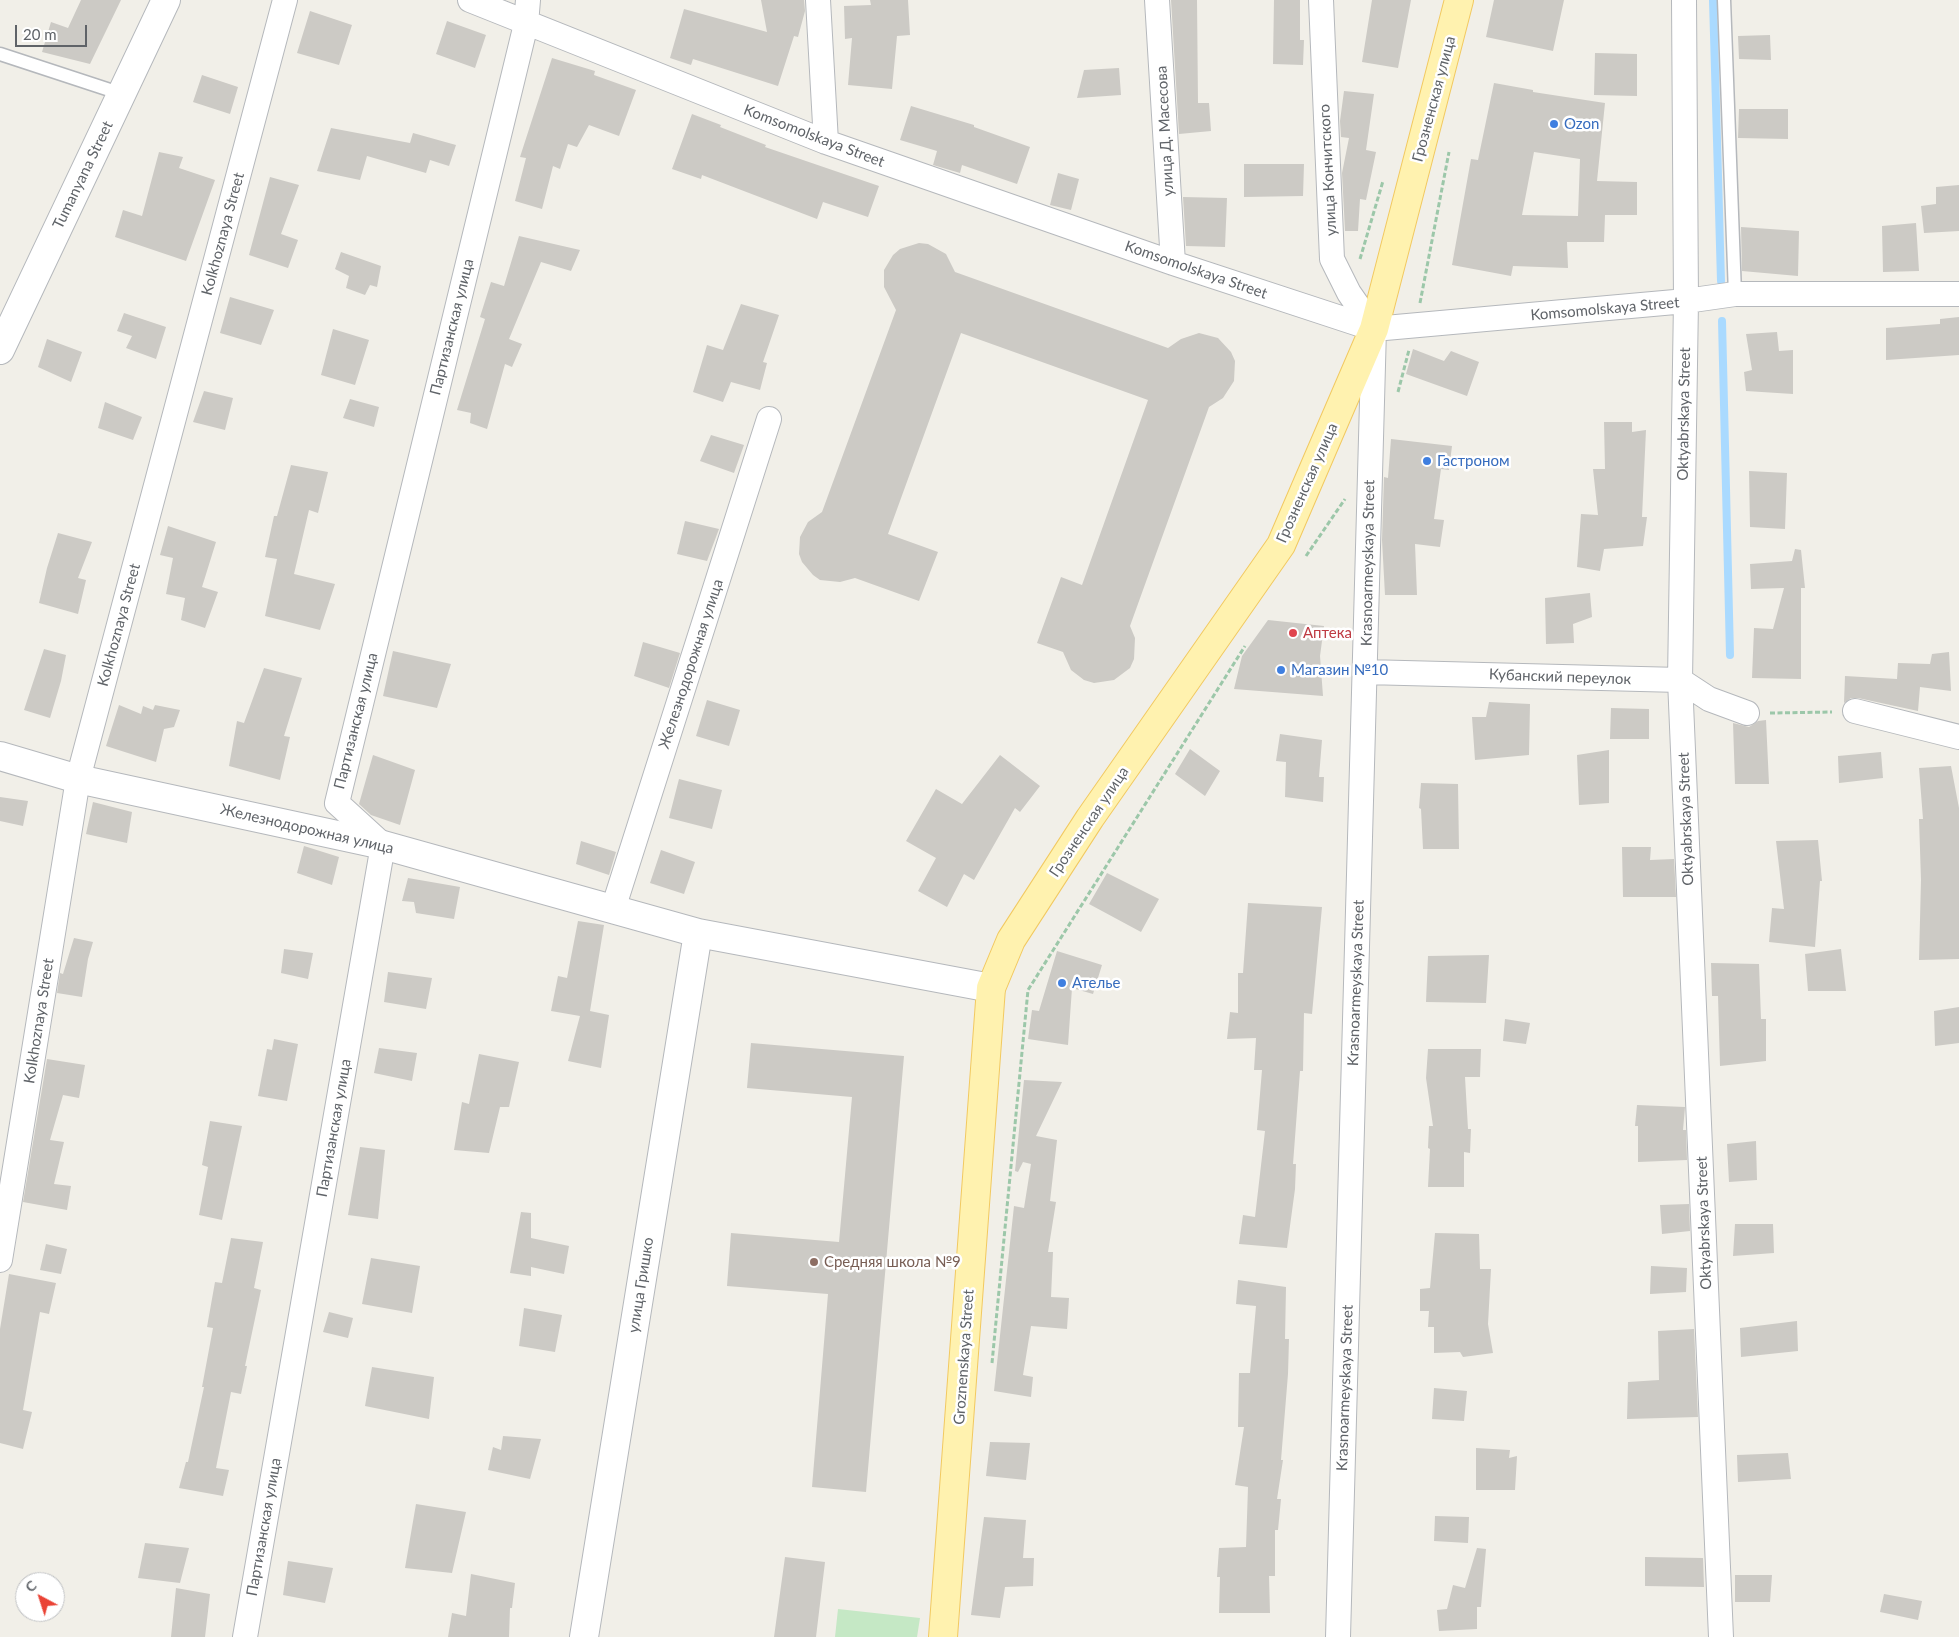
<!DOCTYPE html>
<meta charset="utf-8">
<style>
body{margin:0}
#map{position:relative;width:1959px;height:1637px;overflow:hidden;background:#f1efe8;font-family:Lato,sans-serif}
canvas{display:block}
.north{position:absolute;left:15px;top:1572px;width:50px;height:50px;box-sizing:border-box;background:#fff;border:1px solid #bfc1c3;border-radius:50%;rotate:320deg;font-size:14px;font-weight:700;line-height:20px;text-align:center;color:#5f6368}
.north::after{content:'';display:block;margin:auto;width:18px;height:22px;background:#ea4335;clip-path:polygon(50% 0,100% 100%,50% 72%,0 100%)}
.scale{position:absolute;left:15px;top:25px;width:72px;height:22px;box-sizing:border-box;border:2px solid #5f6368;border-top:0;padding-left:6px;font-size:15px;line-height:18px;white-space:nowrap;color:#5f6368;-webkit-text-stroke:4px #fff;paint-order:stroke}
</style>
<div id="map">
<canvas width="1959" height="1637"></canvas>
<div class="north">С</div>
<div class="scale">20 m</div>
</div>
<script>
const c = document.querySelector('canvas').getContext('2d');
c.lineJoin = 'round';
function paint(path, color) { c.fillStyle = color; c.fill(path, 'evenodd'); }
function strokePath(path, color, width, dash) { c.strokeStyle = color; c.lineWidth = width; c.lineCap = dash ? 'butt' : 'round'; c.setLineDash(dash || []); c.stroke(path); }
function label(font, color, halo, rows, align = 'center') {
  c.font = font + ' Lato,sans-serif'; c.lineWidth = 5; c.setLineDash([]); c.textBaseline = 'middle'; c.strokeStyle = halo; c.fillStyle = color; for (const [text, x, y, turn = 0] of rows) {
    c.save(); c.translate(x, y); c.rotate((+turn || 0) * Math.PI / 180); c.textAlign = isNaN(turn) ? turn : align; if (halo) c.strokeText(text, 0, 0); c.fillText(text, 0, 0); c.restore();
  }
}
paint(new Path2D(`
 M838,1609L920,1618L917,1637H835Z`), '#c5e8c5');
strokePath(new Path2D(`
 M1713,0L1721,281
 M1722,321L1730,655`), '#aadaff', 8);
paint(new Path2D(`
 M81,0H121L90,64L42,52L51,22L68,28Z
 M761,0H804L805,11L798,37L794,36L778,86L693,59L691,65L670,58L684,9L767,32Z
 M870,0H908L910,35L897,36L892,89L848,85L852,38L845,39L844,6L871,5Z
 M1171,0H1197L1198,103H1209L1211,131L1179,134Z
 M1274,0H1300V40H1304L1303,65L1273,64Z
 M1372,0H1411L1398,68L1362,62Z
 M1494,0H1564L1553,51L1486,37Z
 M310,11L352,25L339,65L297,53Z
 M447,21L486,35L475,68L436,54Z
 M1770,35L1771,60L1739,59L1738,36Z
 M1595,53L1637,54V96L1594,95Z
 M552,58L595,71L594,75L636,90L619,136L589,125L577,147L568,144L560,169L553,166L542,209L515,201L526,158L520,157Z
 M1119,68L1121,95L1077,98L1084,70Z
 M202,75L238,87L230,114L193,102Z
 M1494,83L1533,90V92L1605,103L1597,181L1637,182V215H1605L1604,242H1567L1568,268L1513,266L1511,276L1452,265L1471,159L1478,160ZM1534,152L1580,159L1578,216L1522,215Z
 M1344,91L1374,94L1366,150L1376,152L1366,200L1360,199L1358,231H1345L1342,173L1349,138L1341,137L1340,121Z
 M911,106L974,125V127L1030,147L1017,184L962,165L960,173L933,165L937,151L900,140Z
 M1739,109H1788V139L1738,138Z
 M692,114L721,125L720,127L766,145L765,147L879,186L868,217L823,202L817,219L702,175L701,179L672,169Z
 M331,128L410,143L413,133L456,145L449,166L430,160L426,173L367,156L360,180L317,171Z
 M159,152L183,157L179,168L215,180L186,261L115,237L123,210L142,216Z
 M1244,164H1304L1303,196L1244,197Z
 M1058,173L1079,179L1071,210L1050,205Z
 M270,177L299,185L281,234L298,240L288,268L249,255Z
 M1959,185V231L1924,233L1921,206L1936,204V187Z
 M1183,197L1227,198L1225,247L1186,246Z
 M1916,223L1919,271L1883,272L1882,226Z
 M1741,227L1799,231L1798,276L1742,271Z
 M519,236L580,250L571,271L541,262L509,339L522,344L512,367L505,364L487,429L470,423L471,413L457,410L485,319L480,317L491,282L504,286Z
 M919,243L928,244L946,254L955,272L1168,348L1181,339L1199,333L1218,338L1231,352L1235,361L1234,381L1223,398L1209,407L1130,626L1135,638L1134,659L1130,668L1114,680L1094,683L1084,680L1071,670L1063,652L1037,643L1061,577L1082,585L1148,400L961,333L888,534L938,552L919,601L855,578L840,582L820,580L813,575L802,562L799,554L800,537L808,522L822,512L896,310L884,287V270L893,255L900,249Z
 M341,252L381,266L377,287L370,285L365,295L346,288L349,276L335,269Z
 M230,297L274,310L261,345L220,333Z
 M741,304L779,315L763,362L767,363L760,390L731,382L723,402L693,392L707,345L723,350Z
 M124,313L166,327L156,359L126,348L132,336L117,331Z
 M1959,317V355L1886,360V328L1940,324V319Z
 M333,329L369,340L355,385L321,375Z
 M1777,332L1779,351L1793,350V394L1746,391L1744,372L1752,370L1746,334Z
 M47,339L82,352L71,382L38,367Z
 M1413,349L1444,361L1451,351L1479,362L1467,396L1406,374Z
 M204,391L233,398L225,430L193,422Z
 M350,399L379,407L374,427L343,418Z
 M105,402L142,417L133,440L98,428Z
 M1604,422H1632V432L1646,430L1642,517H1647L1643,546L1604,549L1600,571L1577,567L1581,514L1598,515L1593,469H1605Z
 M711,435L744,445L734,473L700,461Z
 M1391,439L1452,446L1449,470L1441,469L1434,519L1444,520L1440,547L1415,544L1417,595H1385L1382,540L1384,477L1388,478Z
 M291,465L328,472L318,513L309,510L294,574L335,584L320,630L265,616L277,559L265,557L274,516H277Z
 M1749,471L1787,473L1785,529L1750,527Z
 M685,521L719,529L707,561L677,554Z
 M168,526L216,542L202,587L218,592L205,628L181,620L185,598L166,594L173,558L160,555Z
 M58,533L92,542L78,578L86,580L78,614L39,603L47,568Z
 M1795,549L1801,550L1805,588H1801V679L1752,678L1754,628L1773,629L1784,588L1751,589L1750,564L1792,561Z
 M1590,593L1592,617L1573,624L1574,643L1546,644L1545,598Z
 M1268,620L1324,626L1320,656L1323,696L1234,689L1242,656Z
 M643,642L680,653L669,688L634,676Z
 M44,649L66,655L61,681L50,718L24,710Z
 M393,651L451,664L437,708L383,696Z
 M1949,652L1951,691L1920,687L1918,711L1858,698H1851L1844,703L1845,676L1897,679L1898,663L1930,664L1932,654Z
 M264,668L302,678L284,736L290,737L280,780L229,766L237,721L244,723Z
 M707,700L740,710L729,746L696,736Z
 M1489,702L1530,704L1529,755L1475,760L1472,717H1486Z
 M119,705L141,714L143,706L153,710L155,705L180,710L174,727L164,729L156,762L106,746Z
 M1611,708L1649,709V739H1610Z
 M1766,720L1769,784H1735L1733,723L1749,727L1758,721Z
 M1280,734L1322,740L1319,777H1324L1323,802L1285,797L1286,762L1276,761Z
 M1190,749L1220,771L1205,796L1175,774Z
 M1609,750V803L1579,805L1577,755Z
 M1881,752L1883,778L1839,783L1838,756Z
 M373,755L415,770L400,825L371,815L359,804Z
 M1000,755L1040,786L1020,812L1015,808L974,880L964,874L947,907L918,891L936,858L906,841L936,789L962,804Z
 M1951,766L1959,808V959L1919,960L1921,880L1919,819H1923L1919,768Z
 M679,779L722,790L712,829L669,818Z
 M1421,783L1458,784L1459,849H1423L1421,809L1419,808Z
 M0,797L28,801L23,826L0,821Z
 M93,802L132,812L127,843L86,834Z
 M1818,840L1822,881H1820L1815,947L1769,942L1772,908L1784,909L1776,841Z
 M581,841L616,852L609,875L576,864Z
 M304,846L339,857L332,885L297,873Z
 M1622,847H1651L1650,860L1674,859L1676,897H1623Z
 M661,850L695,862L684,894L650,883Z
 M1107,873L1159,899L1141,932L1089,904Z
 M408,878L460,887L454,919L416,913L414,902L402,901Z
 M1248,903L1322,907L1312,1014L1304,1013L1303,1071H1300L1293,1164H1296L1295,1189L1287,1248L1239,1244L1243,1215L1255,1217L1265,1131L1257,1130L1262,1070H1254L1256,1038L1227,1039L1230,1012L1238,1013V973H1243Z
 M578,921L604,925L590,1011L609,1015L601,1068L568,1061L580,1016L551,1011L558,976L567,978Z
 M74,938L93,942L88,959L82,997L57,993L60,973L63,974Z
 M284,949L313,953L308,979L281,973Z
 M1841,949L1846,991H1808L1805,954Z
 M1057,951L1102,965L1093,994L1072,988L1068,1045L1028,1039L1032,1010L1039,1011Z
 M1489,955L1486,1003L1426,1002L1428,956Z
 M1711,963L1759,964L1761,1019H1766V1061L1720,1066L1718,996H1712Z
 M388,972L432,978L426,1009L384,1002Z
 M1959,1007V1043L1935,1046L1934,1011Z
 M1505,1019L1530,1023L1526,1044L1503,1041Z
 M274,1039L298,1044L287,1101L258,1096L267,1049L272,1050Z
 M751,1043L904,1056L866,1492L812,1487L828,1294L727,1286L731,1233L839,1242L852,1097L747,1088Z
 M379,1048L417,1053L412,1081L374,1073Z
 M1428,1049H1481L1480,1077H1465L1468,1129H1471L1470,1153L1464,1152V1187H1428L1430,1149L1428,1148L1429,1126H1433L1426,1078Z
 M479,1054L519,1062L509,1107H500L489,1153L454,1150L462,1102L469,1104Z
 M47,1059L85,1065L79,1098L63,1095L50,1140L64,1142L54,1184L71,1186L67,1210L23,1202Z
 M1024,1080L1062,1082L1036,1136L1057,1140L1050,1201L1056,1202L1048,1252H1053L1051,1297L1069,1298L1067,1329L1031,1326L1023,1375L1033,1377L1031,1397L994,1391L1014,1206L1024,1208L1031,1164L1023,1162L1018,1172L1015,1171Z
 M1637,1105L1685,1107L1683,1130H1686L1687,1160L1638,1162V1126H1635Z
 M210,1121L242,1126L222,1220L199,1215L208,1167L202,1165Z
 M1756,1141L1757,1180L1729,1182L1727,1144Z
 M360,1147L385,1150L378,1219L348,1215Z
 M1689,1204L1690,1231L1662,1234L1660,1205Z
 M521,1212L531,1213V1238L569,1246L564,1274L531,1267V1276L510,1273Z
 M1735,1224H1773L1774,1253L1733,1256Z
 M1435,1233L1479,1234L1480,1269H1491L1488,1324L1493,1353L1463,1357L1460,1352L1434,1353V1327H1428L1429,1311H1420V1289L1430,1288Z
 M231,1238L263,1242L254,1288L261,1290L245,1366H247L241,1394L231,1392L216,1468L229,1470L223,1496L179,1488L186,1462H188L204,1387H202L213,1328L207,1327L215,1282L222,1283Z
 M46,1244L67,1249L61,1274L40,1270Z
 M371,1258L420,1266L412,1313L362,1304Z
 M1651,1266L1687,1268L1686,1292L1650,1294Z
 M9,1274L56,1283L49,1314L40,1312L23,1410L32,1412L23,1449L0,1443V1329Z
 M1238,1280L1286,1287L1285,1339H1289L1288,1374L1281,1460H1283L1277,1499H1281L1278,1530H1275V1576H1269L1270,1613H1219L1220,1577H1217L1219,1548L1246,1547L1248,1487L1235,1485L1244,1427H1238L1239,1373H1250L1256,1306L1236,1304Z
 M524,1308L562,1315L555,1352L519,1346Z
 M329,1312L353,1318L348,1338L323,1332Z
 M1797,1321L1798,1351L1741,1357L1740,1328Z
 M1694,1329L1698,1417L1627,1419L1628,1382L1659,1380L1658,1331Z
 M372,1367L434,1377L429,1419L365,1406Z
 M1434,1388L1467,1391L1464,1421L1432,1419Z
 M503,1436L541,1439L530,1479L488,1470L493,1447L501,1450Z
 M990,1442L1030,1443L1026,1480L986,1476Z
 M1476,1448L1510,1450L1509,1458L1517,1456L1515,1490H1476Z
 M1788,1453L1791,1479L1738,1482L1737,1455Z
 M416,1504L466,1512L452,1573L405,1568Z
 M1435,1516L1469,1517L1468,1543L1434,1541Z
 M984,1517L1026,1520L1023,1558H1034L1033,1586L1005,1587L1000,1618L971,1615Z
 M145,1543L189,1548L180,1583L138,1578Z
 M1477,1548L1486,1549L1481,1607H1477V1629L1439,1631L1437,1610L1447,1609L1453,1585L1465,1588Z
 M785,1557L825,1562L816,1637H774Z
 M1645,1557L1703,1558L1704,1587L1645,1586Z
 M288,1561L333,1568L325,1603L283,1595Z
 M471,1574L515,1583L512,1608H510L509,1637H448L452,1613L466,1616Z
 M1735,1575H1772L1770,1602H1735Z
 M176,1588L210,1594L205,1637H171Z
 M1884,1594L1922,1601L1918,1620L1880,1612Z`), '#cccac5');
const service = new Path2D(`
 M1724,0L1735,294
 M0,54L122,94`);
const minor = new Path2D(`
 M470,0L826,142L1173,263L1374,329L1686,301L1735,294H1959
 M818,0L826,142
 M1157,0L1173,263
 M1321,0L1332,259L1349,293L1374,329L1338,1637
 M1684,0L1686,301L1680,680L1721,1637
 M1365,672L1680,680L1709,699L1747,713
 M1855,711L1959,737
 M613,909L769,419
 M0,1260L78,779L285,0
 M245,1637L383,845L337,803L526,24L528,0`);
const tertiary = new Path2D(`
 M0,350L166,0
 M0,756L78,779L383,845L698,933L991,988
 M584,1637L698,933`);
const primary = new Path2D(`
 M943,1637L991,988L1011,940L1090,818L1281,545L1374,329L1459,0`);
strokePath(service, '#b5b8bc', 15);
strokePath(minor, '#b5b8bc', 26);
strokePath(tertiary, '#b5b8bc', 30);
strokePath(primary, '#f2c960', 30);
strokePath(new Path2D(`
 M1360,259L1383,181
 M1420,303L1449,152
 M1398,392L1409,350
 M1306,556L1345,499
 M1770,713L1832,712
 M992,1363L1028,990L1245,646`), '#9cc7a9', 3, [5, 2.5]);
strokePath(service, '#fff', 12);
strokePath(minor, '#fff', 24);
strokePath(tertiary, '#fff', 28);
strokePath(primary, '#fff2af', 28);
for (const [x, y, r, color] of [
 [1554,124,5,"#3f7fe0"],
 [1427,461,5,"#3f7fe0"],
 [1293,633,5,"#e0444e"],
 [1281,670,5,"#3f7fe0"],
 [1062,983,5,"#3f7fe0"],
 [814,1262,5,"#8d6e63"]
]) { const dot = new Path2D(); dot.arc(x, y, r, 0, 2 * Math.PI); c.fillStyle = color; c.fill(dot); strokePath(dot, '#fff', 2); }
label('15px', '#5f6368', '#fff', [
 ["Грозненская улица",1434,99,-75],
 ["улица Д. Масесова",1165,131,-93],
 ["Komsomolskaya Street",814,136,21],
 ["улица Кончитского",1328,170,-93],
 ["Tumanyana Street",83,175,-64],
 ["Kolkhoznaya Street",223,234,-75],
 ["Komsomolskaya Street",1196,270,19],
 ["Komsomolskaya Street",1605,309,-5],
 ["Партизанская улица",452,327,-76],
 ["Oktyabrskaya Street",1684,414,-89],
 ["Грозненская улица",1307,483,-66],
 ["Krasnoarmeyskaya Street",1368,563,-89],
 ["Kolkhoznaya Street",119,625,-75],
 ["Железнодорожная улица",691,664,-72],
 ["Кубанский переулок",1560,677,2],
 ["Партизанская улица",356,721,-76],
 ["Oktyabrskaya Street",1686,819,-92],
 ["Грозненская улица",1089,822,-56],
 ["Железнодорожная улица",307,829,13],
 ["Krasnoarmeyskaya Street",1356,983,-88],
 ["Kolkhoznaya Street",39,1021,-81],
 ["Партизанская улица",334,1128,-80],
 ["Oktyabrskaya Street",1704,1223,-92],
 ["улица Гришко",641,1285,-81],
 ["Groznenskaya Street",964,1357,-86],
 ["Krasnoarmeyskaya Street",1345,1388,-88],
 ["Партизанская улица",264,1527,-80]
]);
label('15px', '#366cbe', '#fff', [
 ["Ozon",1564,124],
 ["Гастроном",1437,461],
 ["Магазин №10",1291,670],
 ["Ателье",1072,983]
], 'left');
label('15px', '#be3a42', '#fff', [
 ["Аптека",1303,633]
], 'left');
label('15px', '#785e54', '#fff', [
 ["Средняя школа №9",824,1262]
], 'left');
</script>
